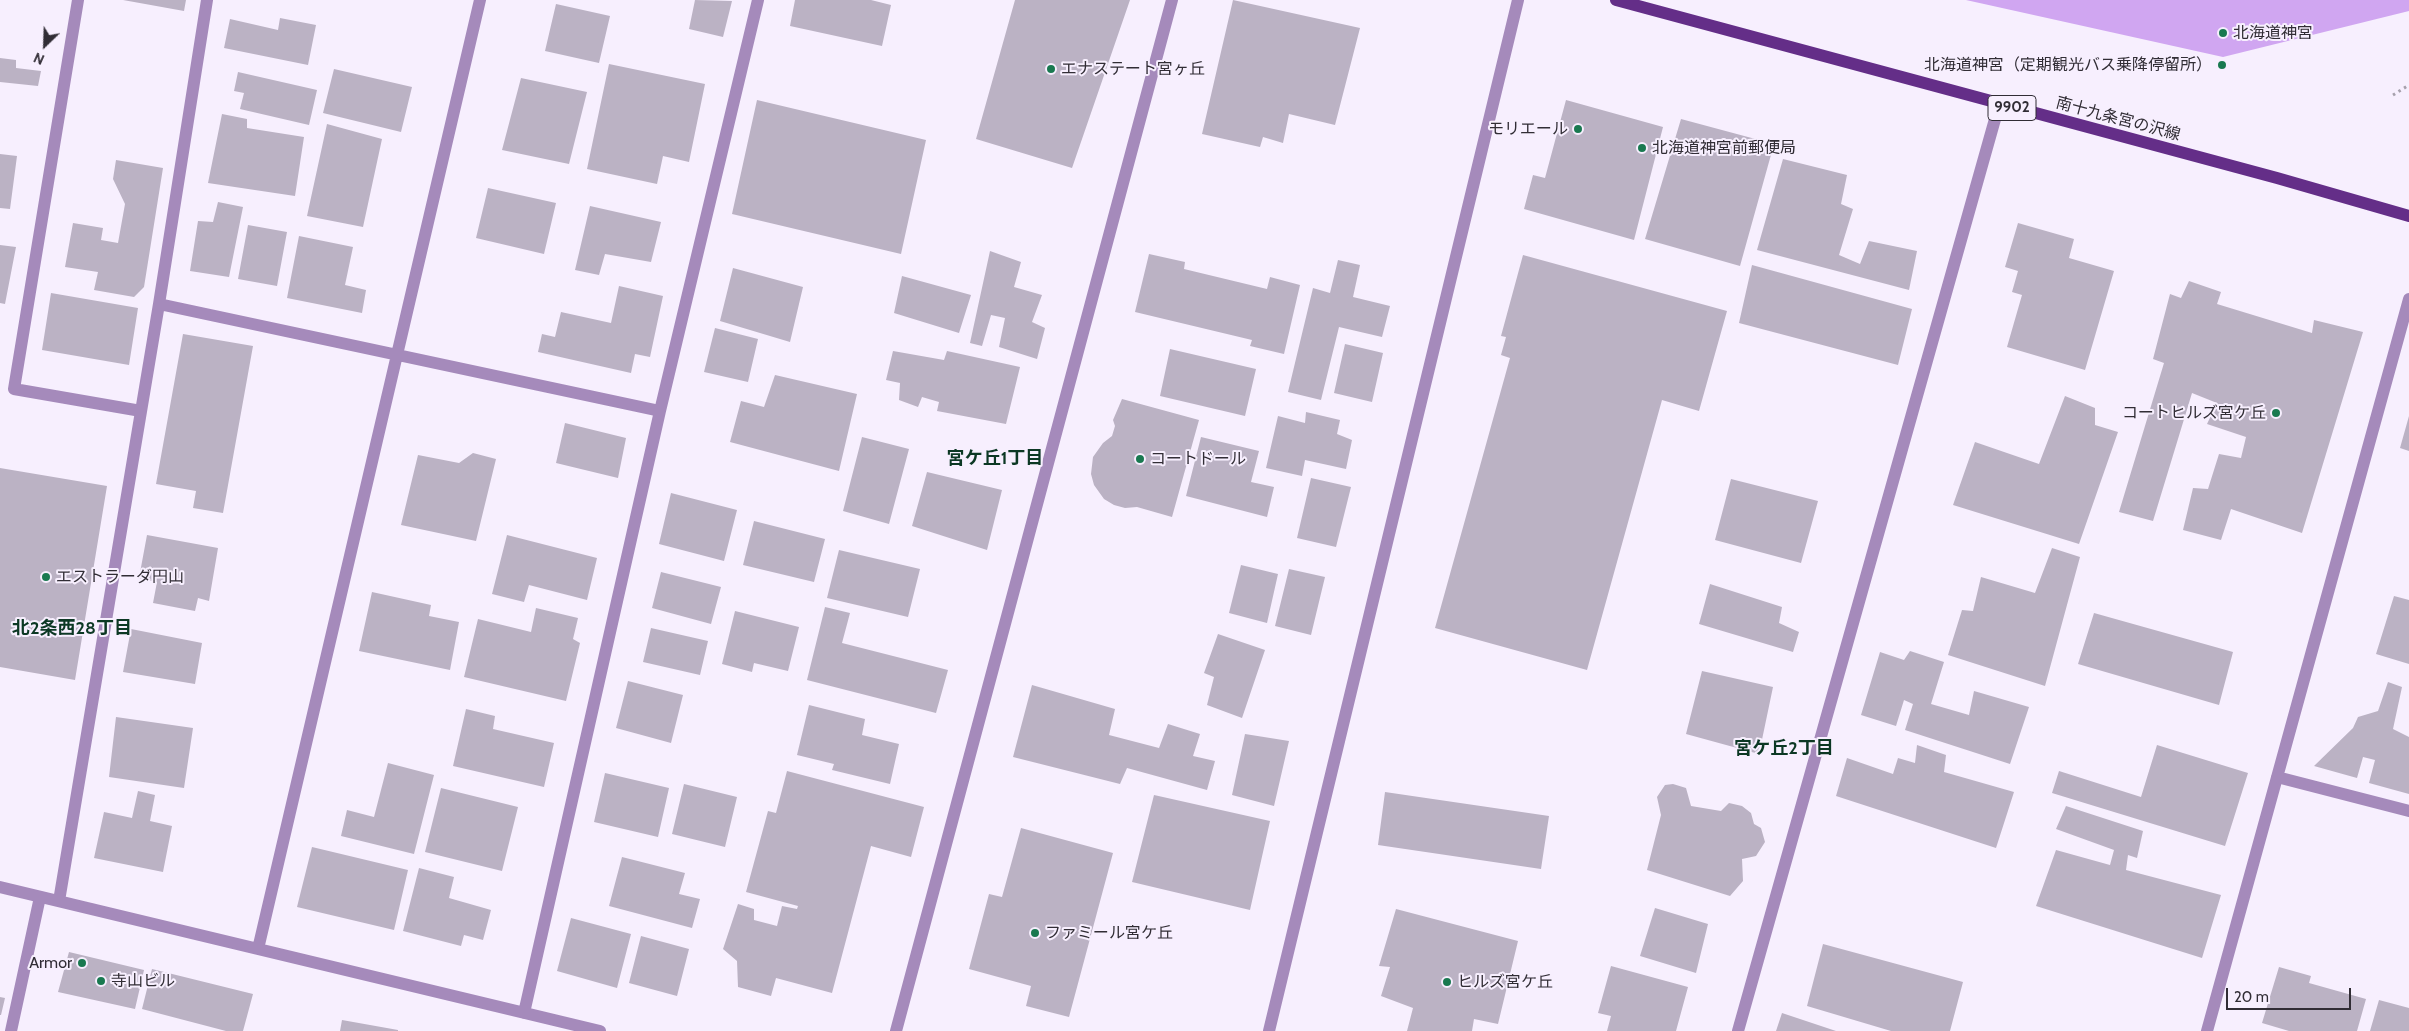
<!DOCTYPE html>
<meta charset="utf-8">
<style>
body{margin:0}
#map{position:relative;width:2409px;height:1031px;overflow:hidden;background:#f7effe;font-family:Cabin,sans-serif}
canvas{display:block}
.north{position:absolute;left:20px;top:20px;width:50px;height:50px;-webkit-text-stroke:4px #f7effe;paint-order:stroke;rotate:204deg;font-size:14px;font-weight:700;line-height:20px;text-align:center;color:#312d35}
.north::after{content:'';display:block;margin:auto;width:18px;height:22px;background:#312d35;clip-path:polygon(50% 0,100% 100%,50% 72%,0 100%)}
.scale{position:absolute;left:2226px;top:988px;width:125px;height:22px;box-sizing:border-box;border:2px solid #312d35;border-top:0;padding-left:6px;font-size:15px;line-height:18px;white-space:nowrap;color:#312d35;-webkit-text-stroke:4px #f7effe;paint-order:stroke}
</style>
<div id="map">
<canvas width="2409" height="1031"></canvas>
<div class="north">N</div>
<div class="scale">20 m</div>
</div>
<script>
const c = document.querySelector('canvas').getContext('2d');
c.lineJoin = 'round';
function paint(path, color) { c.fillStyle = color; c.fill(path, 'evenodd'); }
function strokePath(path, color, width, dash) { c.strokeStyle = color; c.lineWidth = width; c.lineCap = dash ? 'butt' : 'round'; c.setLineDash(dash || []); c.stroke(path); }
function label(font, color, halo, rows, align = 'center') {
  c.font = font + ' Cabin,"Noto Sans JP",sans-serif'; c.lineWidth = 4; c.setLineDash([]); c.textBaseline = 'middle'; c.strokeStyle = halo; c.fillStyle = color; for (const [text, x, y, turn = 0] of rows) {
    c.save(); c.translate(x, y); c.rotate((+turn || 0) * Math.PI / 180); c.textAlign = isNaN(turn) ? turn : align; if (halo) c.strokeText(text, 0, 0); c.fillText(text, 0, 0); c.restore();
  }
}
paint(new Path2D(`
 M1966,0H2409V11L2223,57Z`), '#d0a6f1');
paint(new Path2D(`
 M123,0H186L184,11Z
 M695,0L732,1L723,37L689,29Z
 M795,0H871L891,5L882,46L790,26Z
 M1015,0H1130L1072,168L976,139Z
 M1233,0L1360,28L1335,125L1289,114L1283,143L1263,137L1260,147L1202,134Z
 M556,4L610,16L599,63L545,51Z
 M280,18L316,25L308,65L224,48L230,19L278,30Z
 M0,58L16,60V68L41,71L38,86L0,82Z
 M609,64L705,84L689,162L663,156L657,184L587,169Z
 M334,69L412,87L401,132L323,113Z
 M238,72L317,90L309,125L240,109L244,93L234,91Z
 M521,78L587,92L569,164L502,150Z
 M757,100L926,140L901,254L732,214Z
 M1566,100L1663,127L1634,240L1524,209L1533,175L1545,178Z
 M222,114L247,119V128L304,137L295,196L208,183Z
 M1681,119L1774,144L1740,266L1645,239Z
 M327,124L382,139L363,227L307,216Z
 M0,154L17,156L10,209L0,208Z
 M1783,159L1847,175L1841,204L1853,209L1839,255L1860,264L1869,241L1917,251L1909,290L1757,250Z
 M116,160L163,168L144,287L134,297L94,290L98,272L65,267L73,223L103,228L101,240L118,243L125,204L113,179Z
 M488,188L556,203L544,254L476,238Z
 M218,202L243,207L229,277L190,271L198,221L213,222Z
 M590,206L661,222L651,262L605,254L599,275L575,270Z
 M2018,223L2074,239L2069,258L2114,271L2085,370L2007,347L2022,295L2012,292L2018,271L2005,267Z
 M248,225L287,232L277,286L238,279Z
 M299,236L353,247L345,285L366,290L362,313L287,298Z
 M0,245L16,247L5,304L0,303Z
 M990,251L1021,262L1014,287L1042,295L1032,322L1045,328L1037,359L999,347L1005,318L991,315L982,346L970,343Z
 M1149,254L1185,262L1184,269L1267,289L1270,277L1300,285L1284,354L1250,346L1252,340L1135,312Z
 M1523,255L1727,311L1699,411L1662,400L1587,670L1435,628L1510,358L1501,355L1506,337L1501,336Z
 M1338,260L1360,265L1353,297L1390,306L1382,337L1339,327L1321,400L1288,392L1313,288L1330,293Z
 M1752,265L1912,309L1898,365L1739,323Z
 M733,268L803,287L790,342L720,321Z
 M902,276L971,295L959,333L894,313Z
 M2189,281L2221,292L2217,304L2312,333L2314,320L2363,332L2302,533L2231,509L2221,540L2183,530L2193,488L2208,489L2219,454L2241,458L2246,437L2207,424L2217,403L2192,393L2153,521L2119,512L2164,363L2153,359L2170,294L2181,298Z
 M619,286L663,296L650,357L635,354L631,373L538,352L542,334L555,337L561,312L611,323Z
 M51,293L138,308L129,365L42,350Z
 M715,328L758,339L748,382L704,372Z
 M183,334L253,346L223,513L193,508L196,491L156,484Z
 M1345,344L1383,353L1372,402L1334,393Z
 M1170,349L1256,369L1245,416L1160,396Z
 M893,351L944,360L947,351L1020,367L1006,424L937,411L939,402L922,397L918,407L899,400L900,383L886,380Z
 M775,375L857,394L839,471L730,442L741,401L764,407Z
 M2065,396L2095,408V425L2118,432L2079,544L1953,505L1975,442L2039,464Z
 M1122,399L1199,420L1172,517L1137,507L1125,508L1114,505L1104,499L1094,485L1091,474L1093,457L1103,443L1112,436L1115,426L1113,420Z
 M1306,412L1340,420L1337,434L1352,440L1346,469L1305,460L1302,476L1266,468L1278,416L1305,423Z
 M2409,416V451L2400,448Z
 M565,423L626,438L618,478L556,463Z
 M862,437L909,449L889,524L843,511Z
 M1201,437L1259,451L1251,482L1274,487L1267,517L1186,496Z
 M473,453L496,459L476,541L401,525L418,455L459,463Z
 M0,468L107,486L75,680L0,667Z
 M927,472L1002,490L987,550L912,526Z
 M1311,478L1351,487L1336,547L1297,538Z
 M1731,479L1818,501L1801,563L1715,540Z
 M671,493L737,510L724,561L659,544Z
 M754,521L825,539L814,582L743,565Z
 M147,535L218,548L209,601L198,598L195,611L153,603L157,582L139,578Z
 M507,535L597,558L587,600L529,585L524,602L492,594Z
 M2052,548L2080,557L2045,686L1948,655L1962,610L1973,611L1981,577L2035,593Z
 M839,550L920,569L908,617L827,598Z
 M1241,565L1278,574L1267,623L1229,613Z
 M1289,569L1325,577L1311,635L1275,626Z
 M661,572L721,587L711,624L652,608Z
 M1710,584L1782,607L1779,623L1799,632L1793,652L1699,624Z
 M372,592L431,605L429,616L459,622L450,670L359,651Z
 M2394,596L2409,600V664L2376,654Z
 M825,607L850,613L842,643L948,670L936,713L807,680Z
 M536,608L578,618L573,639L580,643L566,701L464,677L478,619L531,632Z
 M735,611L799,627L788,671L754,663L752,672L722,664Z
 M2094,613L2233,652L2219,705L2078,664Z
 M651,628L708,641L700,675L643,662Z
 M131,629L202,643L195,684L123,672Z
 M1218,634L1265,650L1242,718L1207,705L1214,677L1204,673Z
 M1910,651L1944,662L1931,704L1969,715L1974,691L2029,707L2010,764L1905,730L1913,704L1904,700L1896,726L1861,715L1880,652L1904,660Z
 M1702,671L1773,687L1759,754L1686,734Z
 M628,681L683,695L671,743L616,728Z
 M2388,682L2402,687L2393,729L2409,737V794L2369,783L2375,760L2363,757L2357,778L2314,766L2353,728L2358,717L2378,711Z
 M1032,685L1115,709L1109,735L1159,748L1168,724L1200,734L1193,756L1215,761L1207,790L1127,768L1120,784L1013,757Z
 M809,705L865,719L862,735L899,744L890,784L832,770L834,764L797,755Z
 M466,709L495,716L493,729L554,743L544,787L453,766Z
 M116,717L193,728L184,788L109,777Z
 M1245,734L1289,741L1274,806L1232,795Z
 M1917,745L1946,755L1944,772L2014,792L1996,848L1836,796L1847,758L1893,774L1898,758L1915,763Z
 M2157,745L2248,773L2225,846L2052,793L2059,771L2141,797Z
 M388,763L434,775L414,854L341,836L347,810L374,817Z
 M787,771L924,807L911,857L871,846L832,993L776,978L771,996L738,987L737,961L723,949L738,904L754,909V920L777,926L782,906L797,909L798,906L746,892L768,811L776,813Z
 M605,773L669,788L658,837L594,822Z
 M684,784L737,797L725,847L672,834Z
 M1673,784L1686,788L1691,806L1721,811L1729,803L1742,806L1751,813L1754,824L1761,828L1765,842L1756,856L1742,859L1743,881L1730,896L1647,870L1661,815L1657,797L1665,785Z
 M441,788L518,807L502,871L425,852Z
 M138,791L155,795L150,821L172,826L163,872L94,858L104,812L132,818Z
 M1385,792L1549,816L1541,869L1378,845Z
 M1154,795L1270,821L1250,910L1132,882Z
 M2066,806L2143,831L2137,858L2128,855L2126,870L2221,895L2202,958L2036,906L2056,850L2110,865L2114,850L2056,829Z
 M1021,828L1113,853L1069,1017L1026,1006L1031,986L969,969L989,894L1002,897Z
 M312,847L408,870L394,930L297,907Z
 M622,857L685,873L679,894L700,899L692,928L609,906Z
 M419,868L454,877L449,898L491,910L483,940L464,935L461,946L403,931Z
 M1655,908L1708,924L1696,973L1640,956Z
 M1396,909L1518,941L1498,1024L1474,1019L1472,1031H1407L1413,1008L1381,996L1390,967L1379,966Z
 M571,918L631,934L617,988L557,971Z
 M641,936L689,949L677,996L629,983Z
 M1823,944L1963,982L1950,1031H1891L1807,1006Z
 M69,952L144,970L135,1009L58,992Z
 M1611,966L1688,987L1676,1031H1607L1611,1016L1598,1013Z
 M2279,967L2311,976L2309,983L2366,999L2357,1031H2289L2262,1023Z
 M152,969L253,994L243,1031H226L142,1009Z
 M0,997L5,998L1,1015H0Z
 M2379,1000L2409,1008V1031H2370Z
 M1782,1013L1836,1031H1776Z
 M342,1020L398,1030V1031H340Z`), '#bbb2c4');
strokePath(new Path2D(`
 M2393,95L2409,85`), '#a6a0ac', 3, [2.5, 4]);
strokePath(new Path2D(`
 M78,0L14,389L141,411
 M159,304L660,411
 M2277,777L2409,811
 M0,887L600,1031
 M59,901L159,304L207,0
 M258,949L480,0
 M524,1013L660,411L758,0
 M11,1031L40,897
 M896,1031L1172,0
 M1269,1031L1518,0
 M1738,1031L1999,105
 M2207,1031L2409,299`), '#a58abb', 12);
strokePath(new Path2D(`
 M1616,0L2277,178L2409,216`), '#642e88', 12);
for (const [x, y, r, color] of [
 [2223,33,5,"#197950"],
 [2222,65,5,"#197950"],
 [1051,69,5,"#197950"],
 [1578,129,5,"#197950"],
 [1642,148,5,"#197950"],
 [2276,413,5,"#197950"],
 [1140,459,5,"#197950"],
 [46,577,5,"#197950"],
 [1035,933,5,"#197950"],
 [82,963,5,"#197950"],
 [101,981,5,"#197950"],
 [1447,982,5,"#197950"]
]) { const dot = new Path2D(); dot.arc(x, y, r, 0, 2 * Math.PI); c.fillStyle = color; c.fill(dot); strokePath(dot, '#f7effe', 2); }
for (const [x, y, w] of [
 [2012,108,48]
]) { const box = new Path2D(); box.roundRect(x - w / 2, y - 12.5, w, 25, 4); c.fillStyle = '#f7effe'; c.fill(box); strokePath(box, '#312d35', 1); }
label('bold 15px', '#312d35', null, [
 ["9902",2012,108]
]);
label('16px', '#312d35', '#f7effe', [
 ["北海道神宮",2233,33],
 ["北海道神宮（定期観光バス乗降停留所）",2212,65,"right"],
 ["エナステート宮ヶ丘",1061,69],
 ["モリエール",1568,129,"right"],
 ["北海道神宮前郵便局",1652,148],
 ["コートヒルズ宮ケ丘",2266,413,"right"],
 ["コートドール",1150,459],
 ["エストラーダ円山",56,577],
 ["ファミール宮ケ丘",1045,933],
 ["Armor",72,963,"right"],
 ["寺山ビル",111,981],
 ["ヒルズ宮ケ丘",1457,982]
], 'left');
label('16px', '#312d35', '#f7effe', [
 ["南十九条宮の沢線",2118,119,15]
]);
label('bold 18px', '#0c3824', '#f7effe', [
 ["宮ケ丘1丁目",995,459],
 ["北2条西28丁目",72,629],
 ["宮ケ丘2丁目",1784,749]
]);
</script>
